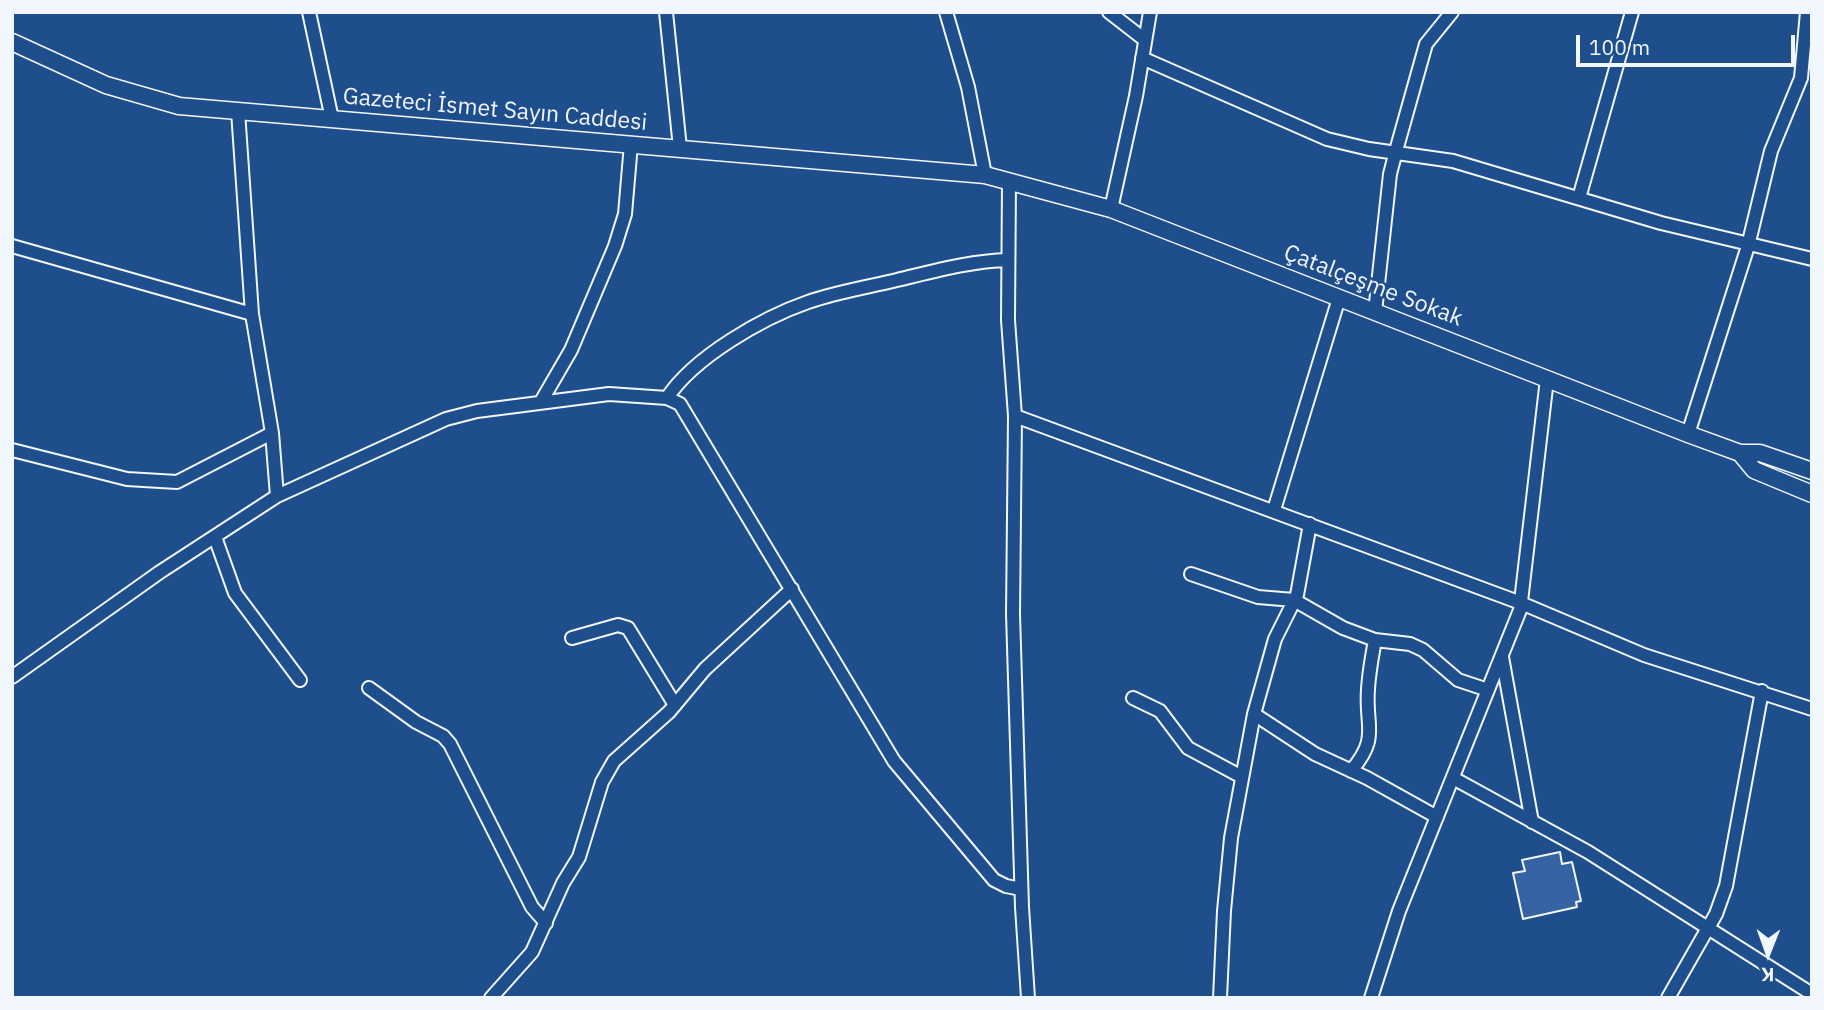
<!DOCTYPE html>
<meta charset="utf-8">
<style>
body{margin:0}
#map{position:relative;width:1824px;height:1010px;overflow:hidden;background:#1f4e8c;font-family:"IBM Plex Sans",sans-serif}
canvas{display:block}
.frame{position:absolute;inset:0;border:14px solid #f2f6ff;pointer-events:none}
.north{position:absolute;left:1733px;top:919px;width:70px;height:70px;-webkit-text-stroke:5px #1f4e8c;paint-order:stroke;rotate:181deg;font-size:19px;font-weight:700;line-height:28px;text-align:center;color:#f2f6ff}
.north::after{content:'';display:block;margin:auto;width:24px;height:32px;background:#f2f6ff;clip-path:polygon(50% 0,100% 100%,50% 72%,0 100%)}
.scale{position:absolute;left:1576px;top:35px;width:219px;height:32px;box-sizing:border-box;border:4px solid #f2f6ff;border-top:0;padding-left:9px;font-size:21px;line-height:24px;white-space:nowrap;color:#f2f6ff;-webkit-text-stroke:5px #1f4e8c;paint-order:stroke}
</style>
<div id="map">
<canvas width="1824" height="1010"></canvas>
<div class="frame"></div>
<div class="north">K</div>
<div class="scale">100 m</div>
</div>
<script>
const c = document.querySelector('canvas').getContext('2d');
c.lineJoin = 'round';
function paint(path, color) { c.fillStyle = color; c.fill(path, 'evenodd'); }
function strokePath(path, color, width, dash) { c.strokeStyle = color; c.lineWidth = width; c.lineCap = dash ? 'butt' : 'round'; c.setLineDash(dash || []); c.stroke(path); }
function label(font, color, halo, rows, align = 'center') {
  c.font = font + ' "IBM Plex Sans",sans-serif'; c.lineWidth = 5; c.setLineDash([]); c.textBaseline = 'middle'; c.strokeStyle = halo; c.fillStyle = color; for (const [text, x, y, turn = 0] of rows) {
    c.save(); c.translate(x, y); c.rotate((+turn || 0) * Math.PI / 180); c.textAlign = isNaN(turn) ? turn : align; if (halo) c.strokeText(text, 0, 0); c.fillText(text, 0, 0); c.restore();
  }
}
const building = new Path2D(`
 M1560,852L1562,864L1572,862L1581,901L1576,902L1577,907L1523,919L1513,873L1525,871L1522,860Z`);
paint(building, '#3563a3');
strokePath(building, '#f2f6ff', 2);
const minor = new Path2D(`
 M309,12L332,119
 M666,12L680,148
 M946,12L968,87L985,175
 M1109,12L1145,40
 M1142,58L1327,139L1369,149L1453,161L1661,223L1812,259
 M1009,181L1008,320L1015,416L1013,614L1022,907L1028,998
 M1579,198L1632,12
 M1111,209L1136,96L1150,12
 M12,246L252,314
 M1375,312L1390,174L1396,151L1426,44L1452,12
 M667,398C694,357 762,318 808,302C837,292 868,287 897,280C935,271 970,261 1008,260
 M542,400L571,350L615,246L625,214L631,144
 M1015,416L1521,603L1644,655L1812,709
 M1688,434L1748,246L1771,151L1801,78L1807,12
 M12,450L127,479L177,482L272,433
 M277,496L446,419L477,411L609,394L667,398L680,404L894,761L994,880L1006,886L1021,889
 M1274,510L1339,298
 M215,537L235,593L300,680
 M1191,574L1258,597L1294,600L1343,628L1375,640L1410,644L1423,650L1458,680L1488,690
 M572,638L618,625L628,628L675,705
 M1502,657L1532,822
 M12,677L160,572L277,496L272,433L252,314L238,111
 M369,688L416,722L443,736L450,744L532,907L546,923
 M1133,698L1160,711L1188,748L1242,777
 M1254,714L1315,754L1367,778L1437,817
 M1351,771C1380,737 1365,727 1368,689C1369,673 1372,656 1375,640
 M1453,778L1588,852L1812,994
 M491,998L532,952L563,883L579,857L602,782L614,761L669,712L705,669L792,589
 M1220,998L1224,911L1231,838L1254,714L1275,639L1297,595L1310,524
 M1371,998L1399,911L1520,610L1547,379
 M1668,998L1716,914L1726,886L1762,691`);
const tertiary = new Path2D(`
 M12,42L106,85L179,106L985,175L1111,209L1688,434L1740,453H1760L1812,471
 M1740,453L1754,470L1812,494`);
strokePath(minor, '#f2f6ff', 16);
strokePath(tertiary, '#f2f6ff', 19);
strokePath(minor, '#1f4e8c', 12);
strokePath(tertiary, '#1f4e8c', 16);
label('23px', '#f2f6ff', '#1f4e8c', [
 ["Gazeteci İsmet Sayın Caddesi",495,110,5],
 ["Çatalçeşme Sokak",1373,286,21]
]);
</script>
